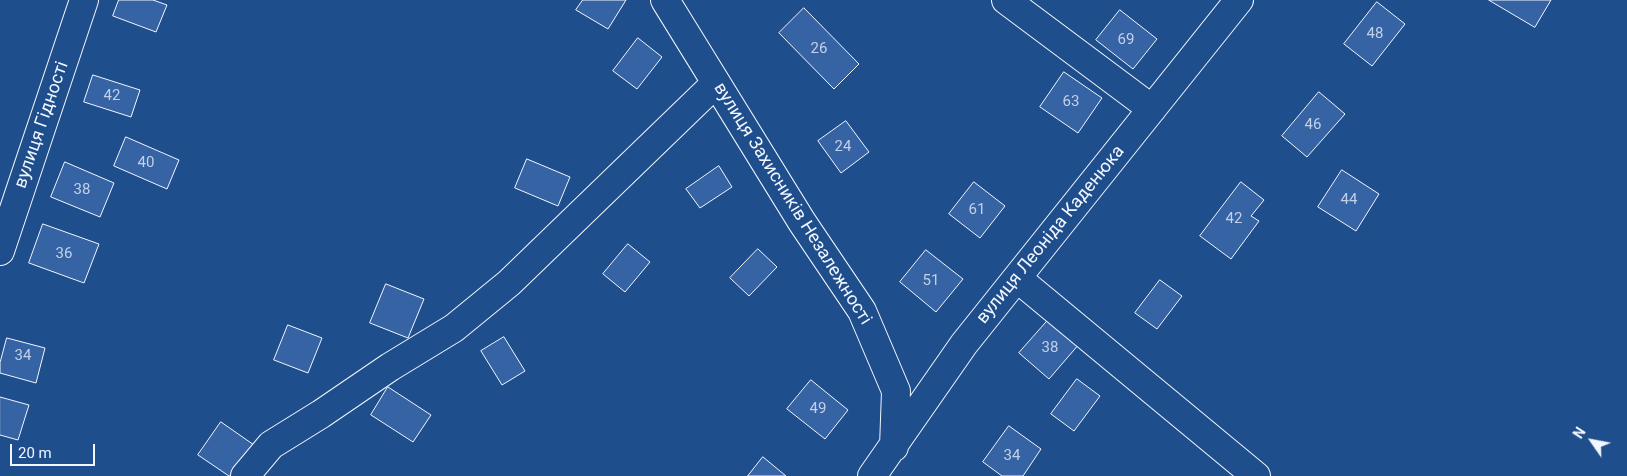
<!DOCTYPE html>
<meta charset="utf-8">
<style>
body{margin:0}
#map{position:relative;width:1627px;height:476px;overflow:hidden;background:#1f4e8c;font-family:Roboto,sans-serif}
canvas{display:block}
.north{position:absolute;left:1567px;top:416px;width:50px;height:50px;-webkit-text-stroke:4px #1f4e8c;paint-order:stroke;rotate:303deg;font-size:14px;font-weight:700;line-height:20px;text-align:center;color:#f2f6ff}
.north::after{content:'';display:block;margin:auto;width:18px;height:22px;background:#f2f6ff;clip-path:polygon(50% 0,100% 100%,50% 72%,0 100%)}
.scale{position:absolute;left:10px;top:444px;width:85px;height:22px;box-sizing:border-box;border:2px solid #f2f6ff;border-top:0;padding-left:6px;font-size:15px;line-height:18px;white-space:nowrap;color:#f2f6ff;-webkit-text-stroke:4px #1f4e8c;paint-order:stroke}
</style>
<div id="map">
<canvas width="1627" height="476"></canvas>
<div class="north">N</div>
<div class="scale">20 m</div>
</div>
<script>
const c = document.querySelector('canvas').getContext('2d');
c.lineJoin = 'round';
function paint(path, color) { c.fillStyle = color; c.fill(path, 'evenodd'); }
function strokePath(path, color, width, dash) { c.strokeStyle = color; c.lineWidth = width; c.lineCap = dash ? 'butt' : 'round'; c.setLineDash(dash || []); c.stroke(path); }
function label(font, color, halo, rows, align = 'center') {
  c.font = font + ' Roboto,sans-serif'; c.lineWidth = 4; c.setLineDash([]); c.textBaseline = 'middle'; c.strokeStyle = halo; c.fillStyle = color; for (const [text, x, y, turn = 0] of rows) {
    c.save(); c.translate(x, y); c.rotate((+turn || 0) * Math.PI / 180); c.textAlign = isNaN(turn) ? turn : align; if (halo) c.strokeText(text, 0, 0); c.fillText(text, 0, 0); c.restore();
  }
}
const building = new Path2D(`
 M119,0H153L167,5L156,32L113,16Z
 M583,0H626L608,29L576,10Z
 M1489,0H1551L1535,27Z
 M1377,2L1405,24L1372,66L1344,44Z
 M804,8L859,64L834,89L779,33Z
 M1120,10L1157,39L1133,69L1096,40Z
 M638,38L662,57L637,89L613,71Z
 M1064,72L1102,98L1078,133L1040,107Z
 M93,75L140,90L131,117L84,102Z
 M1319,92L1345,114L1307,157L1282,136Z
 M846,121L869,152L841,173L818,141Z
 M126,137L179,160L167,189L114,166Z
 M527,159L570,177L558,206L515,188Z
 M65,162L114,183L100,217L51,197Z
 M719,166L732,187L700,208L686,189Z
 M1342,170L1379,194L1356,231L1318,207Z
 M974,182L1005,206L980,238L949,214Z
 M1241,182L1264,200L1251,216L1259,221L1231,259L1200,236Z
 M43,224L99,244L84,283L29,263Z
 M628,244L650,262L625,292L603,274Z
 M758,249L777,267L749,296L730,278Z
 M926,250L963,279L936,312L900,282Z
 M1160,280L1182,296L1157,329L1135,313Z
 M386,284L424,299L408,338L370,323Z
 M1050,318L1080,343L1049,379L1019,353Z
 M288,325L322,338L308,373L274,360Z
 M504,337L525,371L502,385L481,351Z
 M7,338L45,348L36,383L0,373V363Z
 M1077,379L1100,396L1074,431L1051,414Z
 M811,380L848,410L825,439L787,409Z
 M388,387L431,415L413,442L371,415Z
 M0,397L29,405L18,440L0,435Z
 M221,422L254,445L233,476H229L198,455Z
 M1009,426L1041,449L1023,476H1002L983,462Z
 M763,457L786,476H748Z`);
paint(building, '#3563a3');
strokePath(building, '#f2f6ff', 1);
const minor = new Path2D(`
 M665,0L802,222L862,311L896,391L894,447
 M1006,0L1152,109
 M0,251L84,0
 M1017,278L1256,476
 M245,476L271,445L321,414L390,367L454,328L509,283L716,83
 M872,476L964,344L1239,0`);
strokePath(minor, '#f2f6ff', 30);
strokePath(minor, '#1f4e8c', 28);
label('15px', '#c3d1e8', null, [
 ["48",1375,34],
 ["69",1126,40],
 ["26",819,49],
 ["42",112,96],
 ["63",1071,102],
 ["46",1313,125],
 ["24",843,147],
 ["40",146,163],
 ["38",82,190],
 ["44",1349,200],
 ["61",977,210],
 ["42",1234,219],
 ["36",64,254],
 ["51",931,281],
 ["38",1050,348],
 ["34",23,356],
 ["49",818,409],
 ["34",1012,456]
]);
label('18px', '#f2f6ff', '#1f4e8c', [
 ["вулиця Гідності",42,125,-71],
 ["вулиця Захисників Незалежності",792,204,58],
 ["вулиця Леоніда Каденюка",1051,235,-51]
]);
</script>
